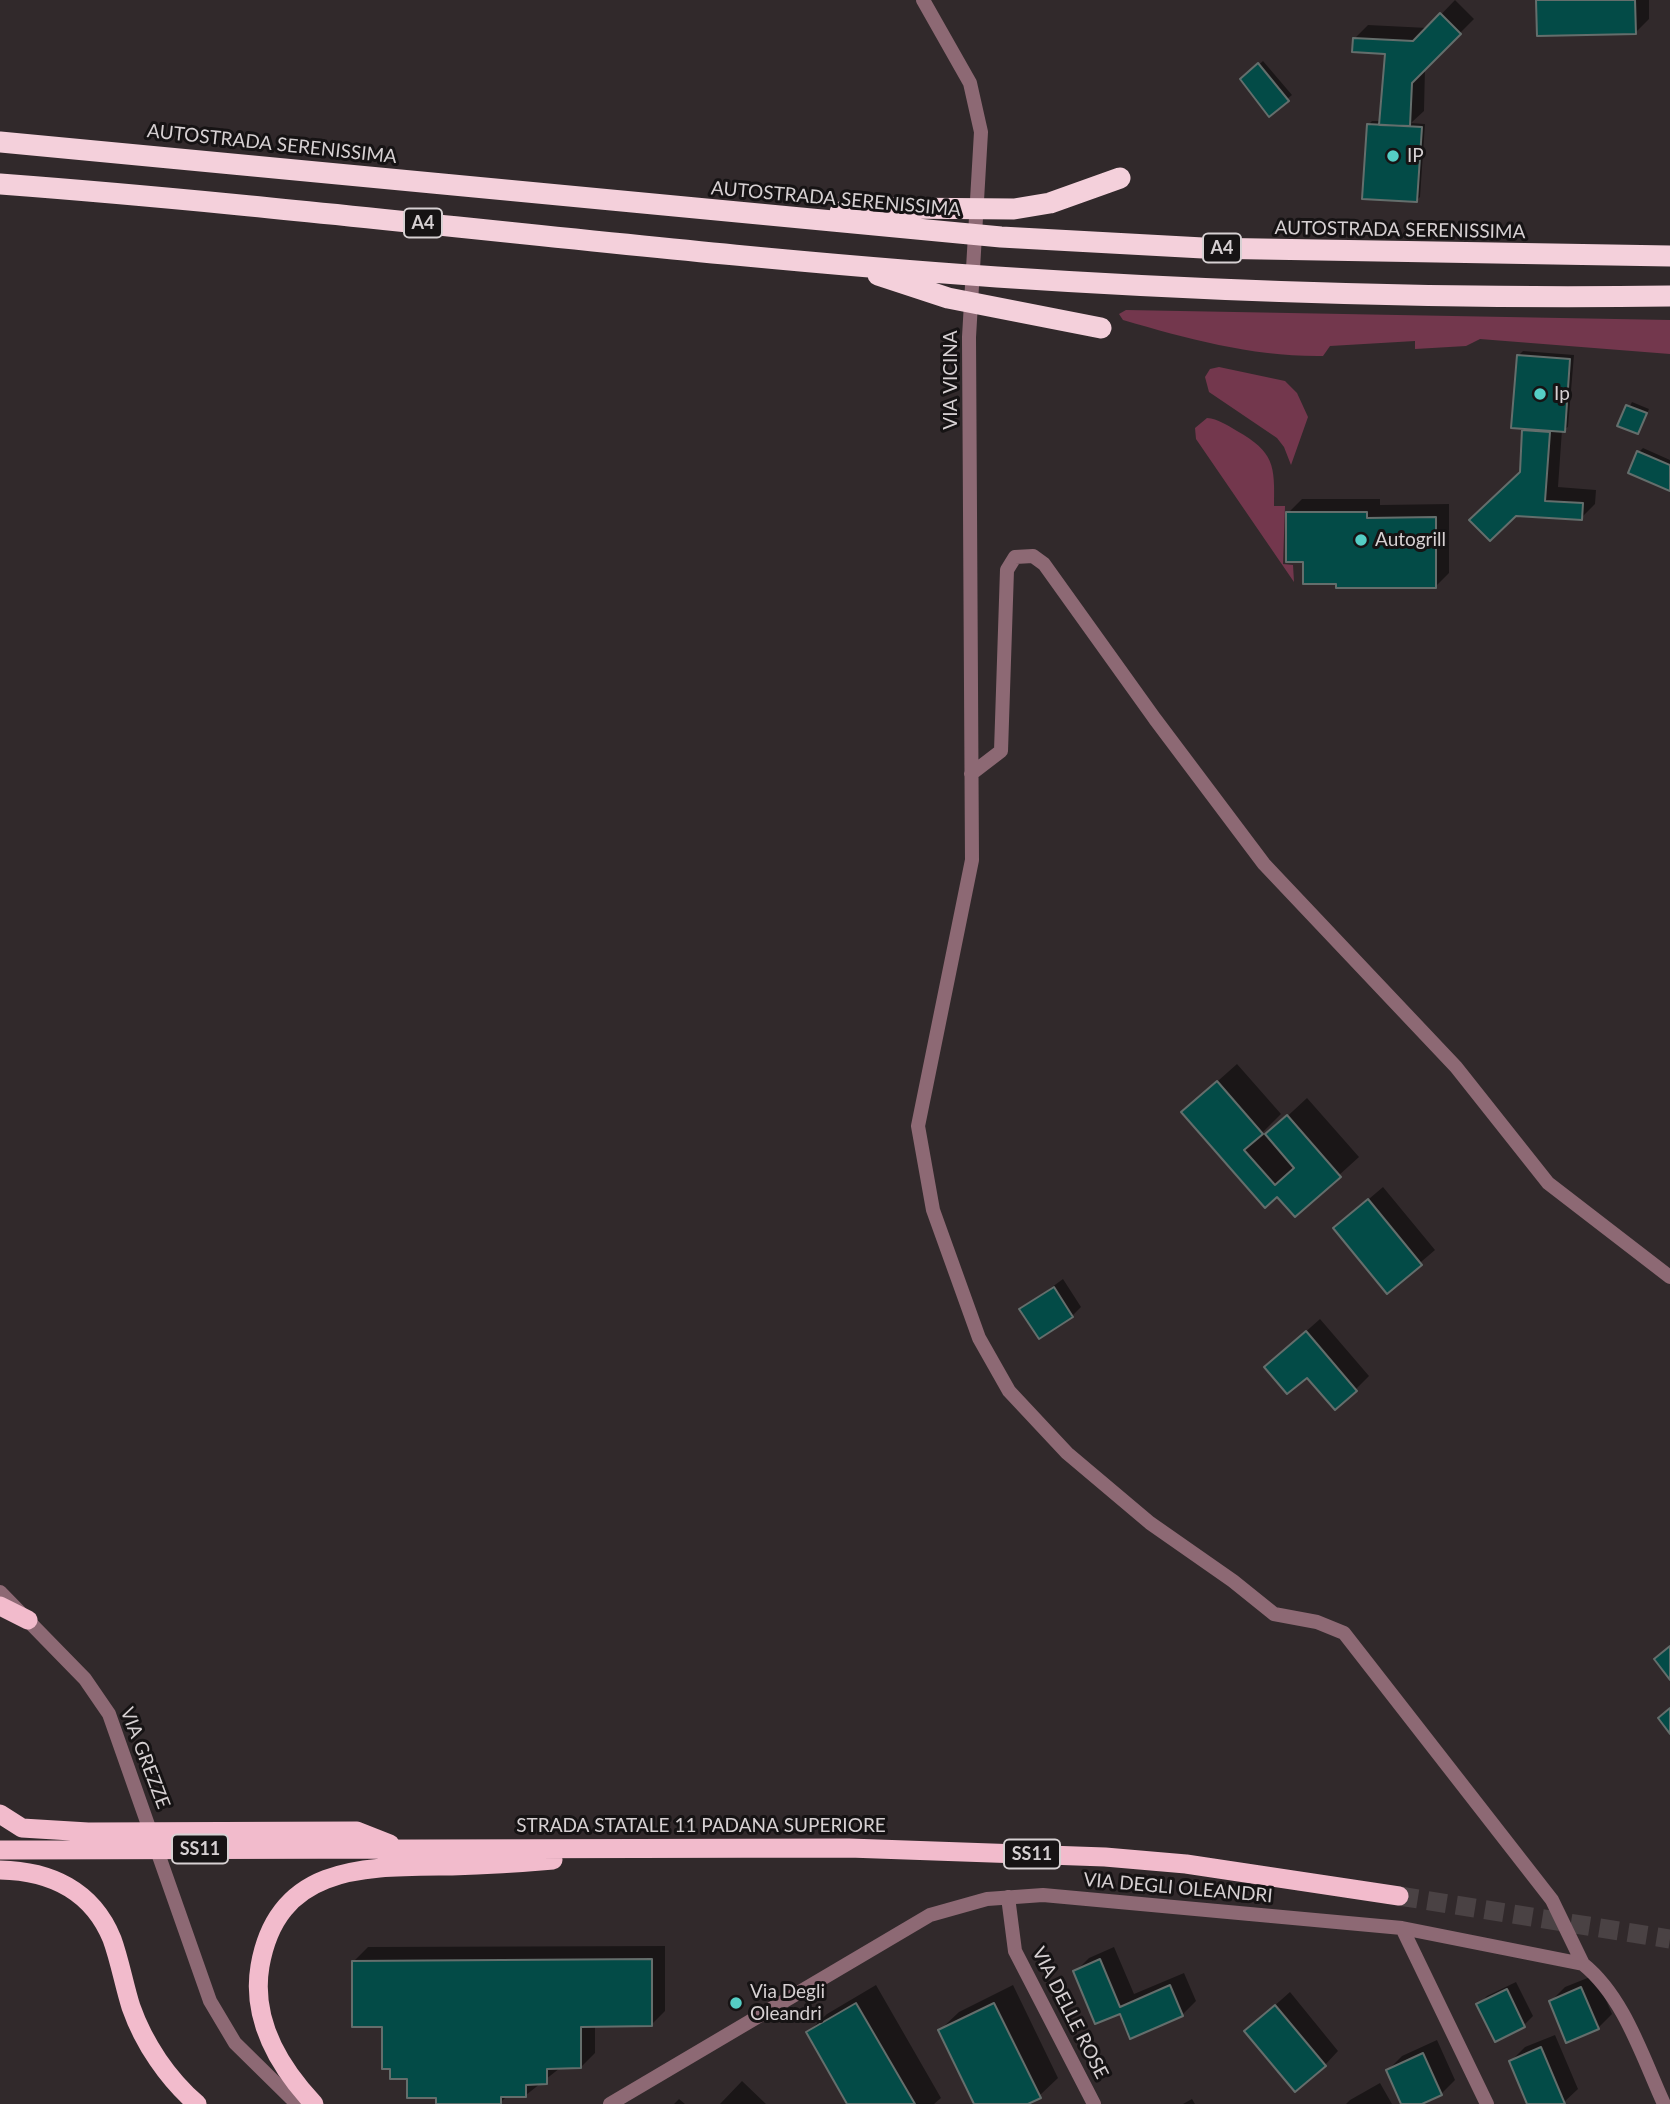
<!DOCTYPE html>
<style>
body{margin:0}
canvas{display:block;background:#31292b}
</style>
<canvas width="1670" height="2104"></canvas>
<script>
const c = document.querySelector('canvas').getContext('2d');
c.lineJoin = 'round';
function paint(path, color) { c.fillStyle = color; c.fill(path, 'evenodd'); }
function strokePath(path, color, width, dash) { c.strokeStyle = color; c.lineWidth = width; c.lineCap = dash ? 'butt' : 'round'; c.setLineDash(dash || []); c.stroke(path); }
function label(font, color, halo, rows, align = 'center') {
  c.font = font + ' Lato,sans-serif'; c.lineWidth = 6; c.setLineDash([]); c.textBaseline = 'middle'; c.strokeStyle = halo; c.fillStyle = color; for (const [text, x, y, turn = 0] of rows) {
    c.save(); c.translate(x, y); c.rotate((+turn || 0) * Math.PI / 180); c.textAlign = isNaN(turn) ? turn : align; if (halo) c.strokeText(text, 0, 0); c.fillText(text, 0, 0); c.restore();
  }
}
paint(new Path2D(`
 M1126,310L1670,320V354L1480,339L1466,346L1415,349V341L1330,346L1323,356C1254,357 1188,339 1123,320L1119,314Z
 M1219,367L1285,381L1297,393L1308,417L1291,465L1284,447L1277,438L1209,392L1205,377L1210,369Z
 M1207,418C1218,419 1227,425 1237,431C1274,452 1275,465 1274,506H1285L1283,564L1293,565L1294,582L1196,439L1195,428Z`), '#73374d');
paint(new Path2D(`
 M1455,0L1474,19L1425,68L1424,111L1411,123L1425,124L1420,197L1416,201L1368,125L1372,121H1381L1387,53L1354,39L1368,25L1428,28Z
 M1538,0H1649V19L1635,33Z
 M1263,61L1292,95L1269,114L1242,80Z
 M1523,351L1574,355L1568,427L1562,430L1558,487L1596,490L1595,504L1581,518L1515,514L1524,431L1527,428L1519,355Z
 M1632,402L1649,409L1638,432L1620,425Z
 M1643,448L1670,460V489L1639,452Z
 M1302,499H1380V505L1449,504V573L1435,587L1338,582L1305,560L1288,513Z
 M1237,1064L1281,1114L1263,1132L1266,1136L1307,1098L1359,1157L1295,1215L1278,1194L1183,1112Z
 M1383,1187L1435,1250L1387,1291L1335,1228Z
 M1063,1279L1081,1307L1072,1316L1022,1309Z
 M1320,1319L1369,1376L1355,1390L1266,1367Z
 M665,1946V2011L651,2025H595V2053L581,2067L560,2068L526,2095H508L500,2103L438,2097L408,2077L354,1961L368,1947Z
 M1114,1947L1134,1994L1184,1973L1196,2001L1182,2015L1121,2011L1075,1972L1089,1958Z
 M1595,1975L1612,2014L1598,2028L1551,2001L1565,1987Z
 M1516,1982L1533,2016L1524,2025L1496,2040L1478,2005L1487,1996Z
 M876,1985L941,2098L934,2104H850L808,2032L827,2014Z
 M1013,1985L1058,2078L1039,2096L1024,2104H976L940,2030L959,2012Z
 M1290,1992L1338,2051L1325,2065L1246,2031Z
 M1555,2035L1578,2089L1562,2104H1529L1511,2061L1525,2047Z
 M1437,2040L1455,2080L1441,2094L1418,2104H1403L1388,2070L1402,2056Z
 M742,2081L766,2104H720Z
 M1380,2083L1392,2104H1346L1350,2100Z
 M679,2099L685,2104H674Z
 M1192,2099L1195,2104H1183Z`), '#0007');
const building = new Path2D(`
 M1536,0H1635L1636,34L1537,36Z
 M1440,13L1461,34L1412,83L1410,126L1379,125L1385,54L1352,52L1353,38L1413,41Z
 M1258,63L1289,101L1269,117L1240,79Z
 M1367,124L1422,127L1417,202L1362,199Z
 M1517,355L1570,359L1565,432L1511,428Z
 M1626,405L1647,413L1638,434L1617,426Z
 M1522,430L1550,432L1545,501L1583,503L1582,520L1516,516L1490,541L1469,520L1520,472Z
 M1637,451L1670,465V491L1628,473Z
 M1286,512H1367V518L1436,517V588H1336V584H1303V562H1286Z
 M1217,1081L1263,1134L1244,1150L1275,1185L1294,1168L1265,1134L1287,1115L1341,1177L1295,1217L1277,1197L1265,1208L1181,1112Z
 M1368,1199L1422,1265L1387,1294L1333,1228Z
 M1054,1287L1073,1317L1039,1339L1019,1309Z
 M1306,1331L1357,1391L1335,1410L1307,1378L1287,1394L1264,1367Z
 M1670,1646V1680L1654,1659Z
 M1670,1708V1734L1658,1718Z
 M652,1959V2026L581,2027V2068L547,2069V2084L526,2085V2097H501V2104H436V2098H407V2079H390V2069H382V2027H352V1961Z
 M1100,1959L1120,2007L1170,1985L1183,2016L1130,2039L1120,2014L1095,2024L1073,1971Z
 M1581,1987L1599,2029L1566,2043L1549,2001Z
 M1507,1989L1525,2027L1495,2042L1476,2004Z
 M856,2003L915,2104H847L806,2032Z
 M994,2003L1041,2098L1028,2104H974L938,2030Z
 M1275,2005L1326,2066L1295,2092L1244,2031Z
 M1541,2047L1565,2104H1527L1509,2061Z
 M1423,2053L1442,2095L1422,2104H1401L1386,2070Z`);
paint(building, '#034b47');
strokePath(building, '#646e6c', 2);
strokePath(new Path2D(`
 M1399,1896L1670,1939`), '#4a4244', 19, [19, 10]);
strokePath(new Path2D(`
 M923,0L970,83L981,132L969,337L972,860L918,1126L933,1210L979,1338L1009,1391L1067,1453L1150,1523L1233,1581L1274,1614L1317,1622L1344,1633L1552,1900L1583,1964
 M971,774L1001,751L1007,570L1015,557L1033,556L1044,564L1155,719L1264,864L1456,1067L1548,1183L1670,1277
 M1008,1897L1015,1951L1094,2104
 M1402,1928L1487,2104
 M610,2104L930,1915L987,1899L1043,1895L1402,1928L1583,1964C1624,1997 1642,2056 1664,2104`), '#8d6974', 14);
strokePath(new Path2D(`
 M0,1592L85,1679L109,1714L210,2001L235,2043L297,2104`), '#8d6974', 14);
strokePath(new Path2D(`
 M0,1606L28,1620
 M0,1814L22,1828L88,1832L357,1831L390,1844
 M0,1850L849,1848L1105,1857L1186,1864L1399,1896
 M0,1870C50,1871 92,1890 112,1939C120,1961 124,1985 131,2007C144,2044 168,2079 197,2104
 M314,2104C279,2067 251,2019 260,1966C278,1862 368,1867 452,1866C486,1865 519,1863 553,1860`), '#f2bbcc', 19);
strokePath(new Path2D(`
 M0,142L1001,237L1203,248L1670,256
 M0,184C333,209 664,254 997,277C1221,292 1445,299 1670,296
 M840,212L894,208L1014,209L1050,203L1120,178
 M878,275L948,298L1101,328`), '#f4d0db', 21);
for (const [x, y, r, color] of [
 [1393,156,7,"#55cec5"],
 [1540,394,7,"#55cec5"],
 [1361,540,7,"#55cec5"],
 [736,2003,7,"#55cec5"]
]) { const dot = new Path2D(); dot.arc(x, y, r, 0, 2 * Math.PI); c.fillStyle = color; c.fill(dot); strokePath(dot, '#161314', 2.5); }
for (const [x, y, w] of [
 [423,223,38],
 [1222,248,38],
 [200,1849,56],
 [1032,1854,56]
]) { const box = new Path2D(); box.roundRect(x - w / 2, y - 14.5, w, 29, 5); c.fillStyle = '#161314'; c.fill(box); strokePath(box, '#d6d0d2', 2); }
label('bold 18px', '#d6d0d2', null, [
 ["A4",423,223],
 ["A4",1222,248],
 ["SS11",200,1849],
 ["SS11",1032,1854]
]);
label('19px', '#d6d0d2', '#161314', [
 ["AUTOSTRADA SERENISSIMA",272,144,6],
 ["AUTOSTRADA SERENISSIMA",836,199,5],
 ["AUTOSTRADA SERENISSIMA",1400,230,1],
 ["VIA VICINA",951,380,-90],
 ["VIA GREZZE",145,1758,69],
 ["STRADA STATALE 11 PADANA SUPERIORE",701,1826],
 ["VIA DEGLI OLEANDRI",1178,1888,5],
 ["VIA DELLE ROSE",1070,2013,63]
]);
label('19px', '#d6d0d2', '#161314', [
 ["IP",1407,156],
 ["Ip",1554,394],
 ["Autogrill",1375,540],
 ["Via Degli",750,1992],
 ["Oleandri",750,2014]
], 'left');
</script>
